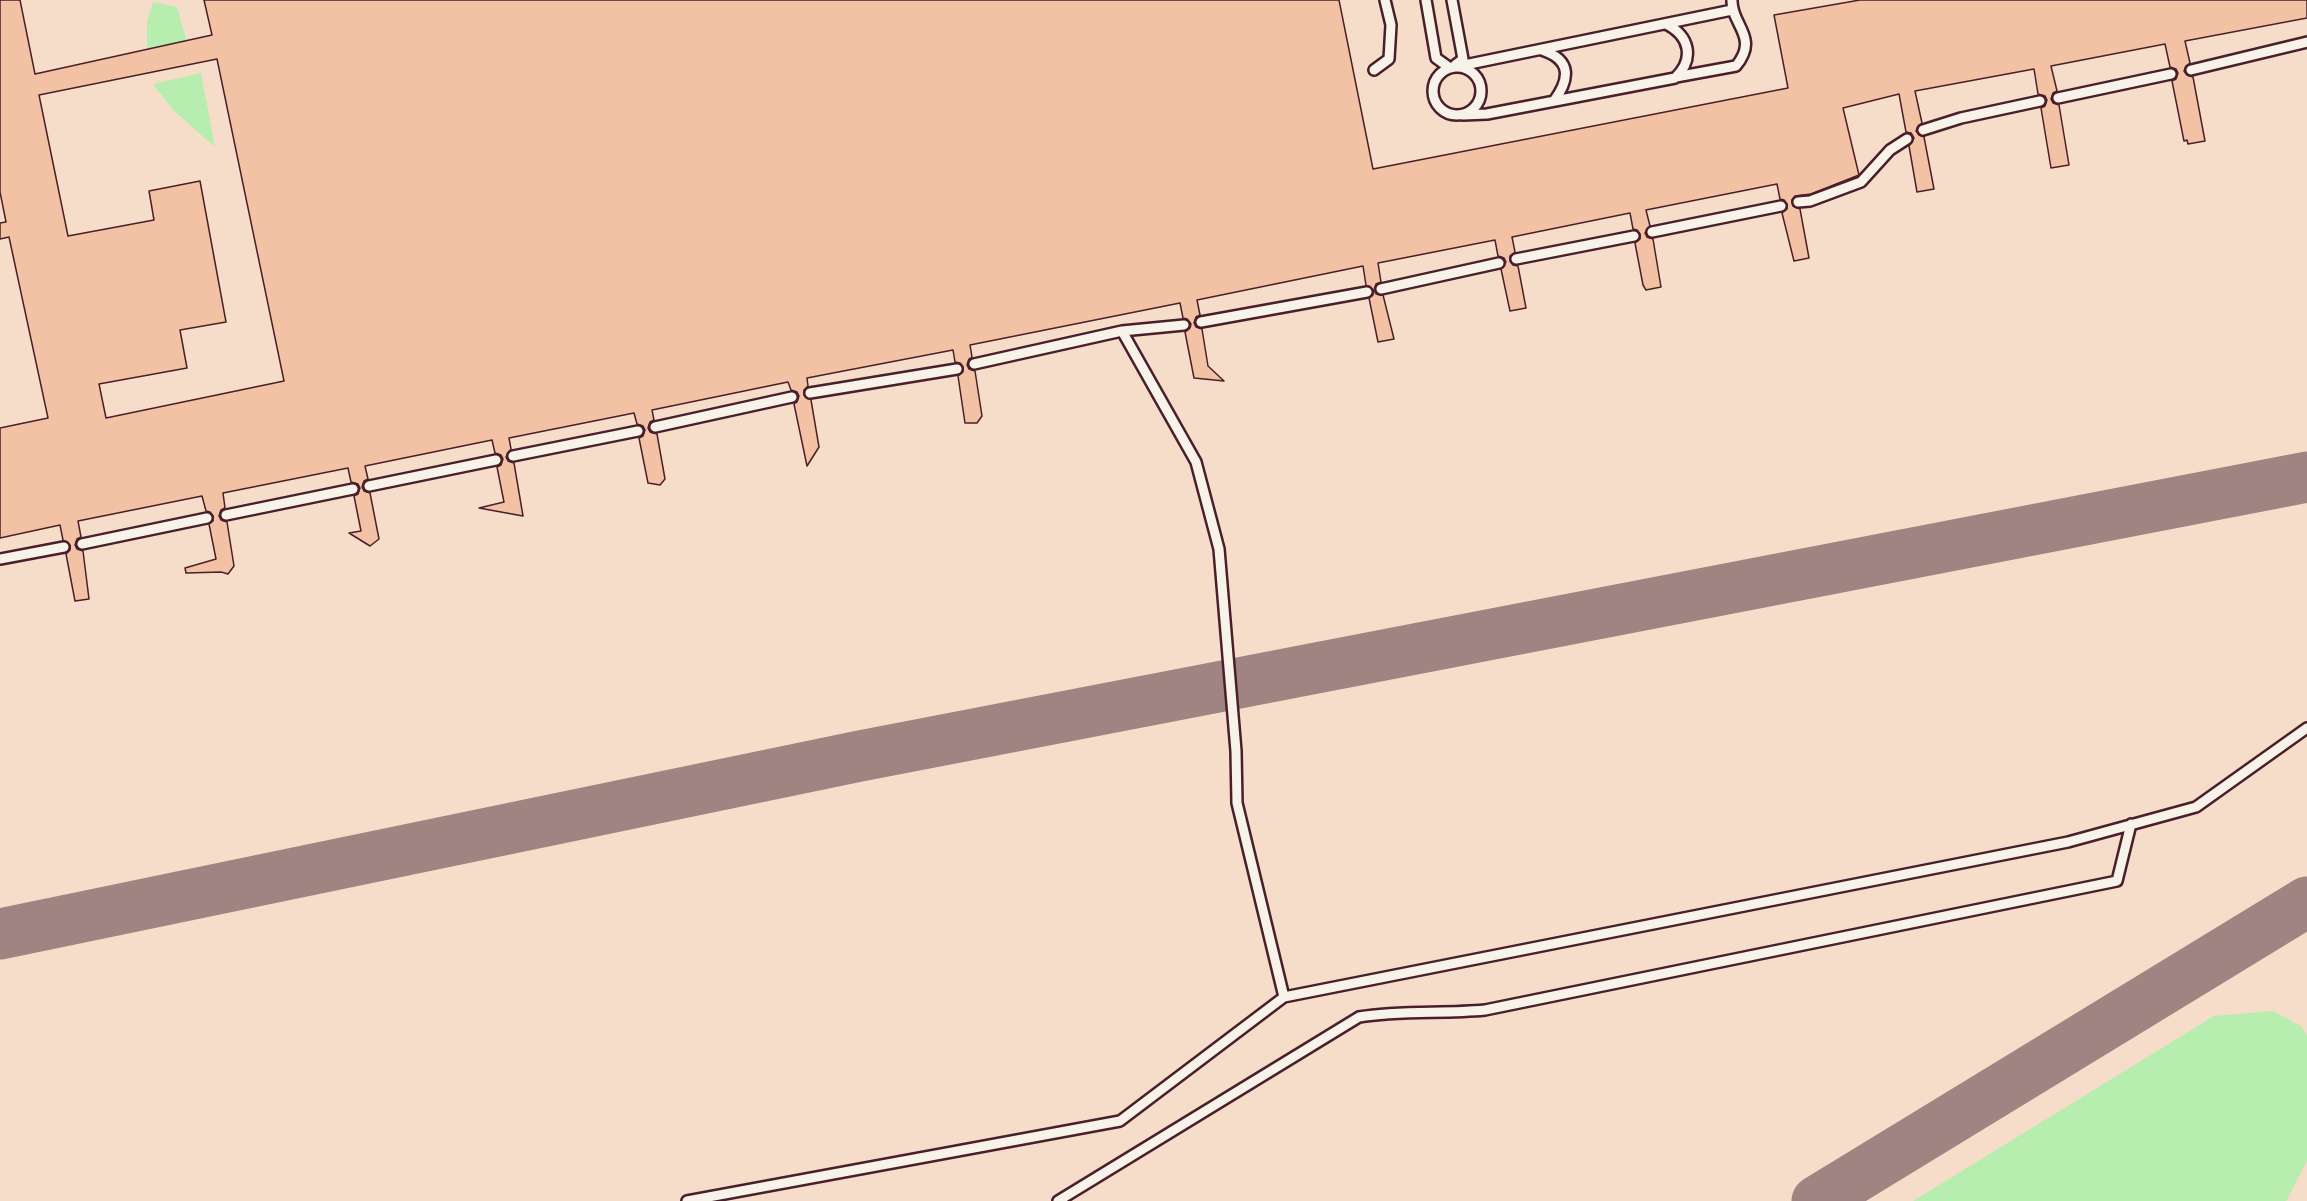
<!DOCTYPE html>
<style>
body{margin:0}
canvas{display:block;background:#f6e9da}
</style>
<canvas width="2307" height="1201"></canvas>
<script>
const c = document.querySelector('canvas').getContext('2d');
c.lineJoin = 'round';
function paint(path, color) { c.fillStyle = color; c.fill(path, 'evenodd'); }
function strokePath(path, color, width, dash) { c.strokeStyle = color; c.lineWidth = width; c.lineCap = dash ? 'butt' : 'round'; c.setLineDash(dash || []); c.stroke(path); }
paint(new Path2D(`
 M0,0H2307V1201H0Z`), '#f5ddca');
paint(new Path2D(`
 M153,2L177,7L188,46L147,53V22Z
 M201,73L215,147L173,110L153,84Z
 M2273,1011L2301,1026L2307,1035V1161L2286,1201H1913L2214,1016Z`), '#b7edaf');
strokePath(new Path2D(`
 M0,934L860,756L2307,477
 M1817,1201L2307,902`), '#a08482', 51);
const building = new Path2D(`
 M0,0H20L35,74L212,35L204,0H1339L1373,169L1788,88L1774,15L1860,0H2307V18L2185,41L2190,63L2186,66L2184,71L2187,75L2193,77L2205,141L2188,144L2187,140L2184,141L2172,81L2176,79L2178,73L2176,69L2170,67L2165,44L2051,66L2057,91L2053,93L2051,99L2053,103L2059,105L2069,165L2051,168L2041,108L2045,106L2047,100L2045,96L2038,94L2034,69L1915,91L1922,123L1918,126L1916,131L1919,135L1924,137L1934,189L1917,192L1909,146L1914,138L1911,133L1906,132L1899,94L1843,108L1859,175L1811,194L1795,196L1792,200L1793,206L1800,209L1809,258L1794,261L1782,213L1787,209V204L1784,200L1780,199L1777,184L1646,210L1650,226L1645,233L1647,237L1653,239L1661,287L1646,290L1643,285L1635,243L1640,239V234L1637,230L1633,229L1630,213L1512,237L1515,252L1510,256V261L1513,265L1518,266L1526,308L1510,311L1501,269L1506,262L1504,258L1498,256L1495,240L1378,263L1381,282L1376,284L1374,290L1376,294L1383,295L1394,339L1378,342L1369,298L1373,295V290L1366,285L1363,266L1197,300L1200,315L1196,317L1194,323L1196,327L1202,329L1208,366L1224,381L1194,378L1185,332L1190,328L1191,324L1187,319L1183,318L1180,303L970,345L972,357L969,359L967,365L969,369L975,371L982,416L977,423H965L958,376L963,372V367L960,363L955,362L953,350L807,378L808,386L804,390V395L811,400L819,447L807,466L794,404L797,402L799,396L797,392L791,390L788,382L652,410L654,420L650,422L648,428L650,432L657,434L665,479L660,485L648,483L639,438L643,436L645,430L643,426L637,424L634,413L509,438L511,449L506,457L508,461L514,463L523,516L479,508L504,502L497,467L501,465L503,459L501,455L495,453L492,440L365,466L368,479L364,481L362,487L364,491L370,493L379,539L370,546L349,533L361,531L354,496L358,494L360,488L358,484L351,482L348,468L223,493L225,508L221,510L219,516L221,520L227,522L234,566L228,574L221,572L186,573L185,568L216,559L209,524L213,521V516L210,512L206,511L202,496L78,521L81,537L77,539L75,545L77,549L83,551L89,599L75,601L66,554L70,550V545L63,540L60,525L0,538V428L48,418L9,237L0,239V223L6,222L0,192ZM217,59L284,381L106,418L99,384L187,368L180,330L226,322L200,181L149,191L154,220L68,236L39,95Z`);
paint(building, '#f3c1a3');
strokePath(building, '#4a1f2b', 1.5);
const lane = new Path2D(`
 M1426,0L1436,58L1450,68L1732,10
 M1452,0L1463,59L1455,65
 M1542,50C1572,60 1570,79 1554,101
 M1433 91a24 24 0 1 1 48 0a24 24 0 1 1-48 0Z
 M1374,70L1389,59L1391,25L1385,0
 M2191,70L2307,42
 M1676,77L1736,66C1760,37 1731,25 1732,0
 M2058,98L2171,74
 M1463,115L1487,114L1675,78C1695,59 1690,36 1666,24
 M1923,130L1961,118L2040,101
 M1798,202L1810,201L1861,182L1890,150L1907,139
 M1652,232L1781,206
 M1516,259L1634,236
 M1381,289L1499,263
 M1201,322L1367,292
 M1122,331L1196,462L1219,549L1236,751L1237,803L1284,997
 M974,364L1122,331L1184,325
 M810,393L957,369
 M655,427L792,397
 M513,456L638,431
 M369,486L496,460
 M226,515L353,489
 M82,544L207,518
 M0,559L64,547
 M687,1201L1120,1121L1284,997L2068,842L2196,807L2307,728
 M1058,1201L1359,1017C1400,1010 1443,1014 1485,1010L2117,881L2131,824`);
strokePath(lane, '#4a1f2b', 14);
strokePath(lane, '#f7f3e8', 9);
</script>
